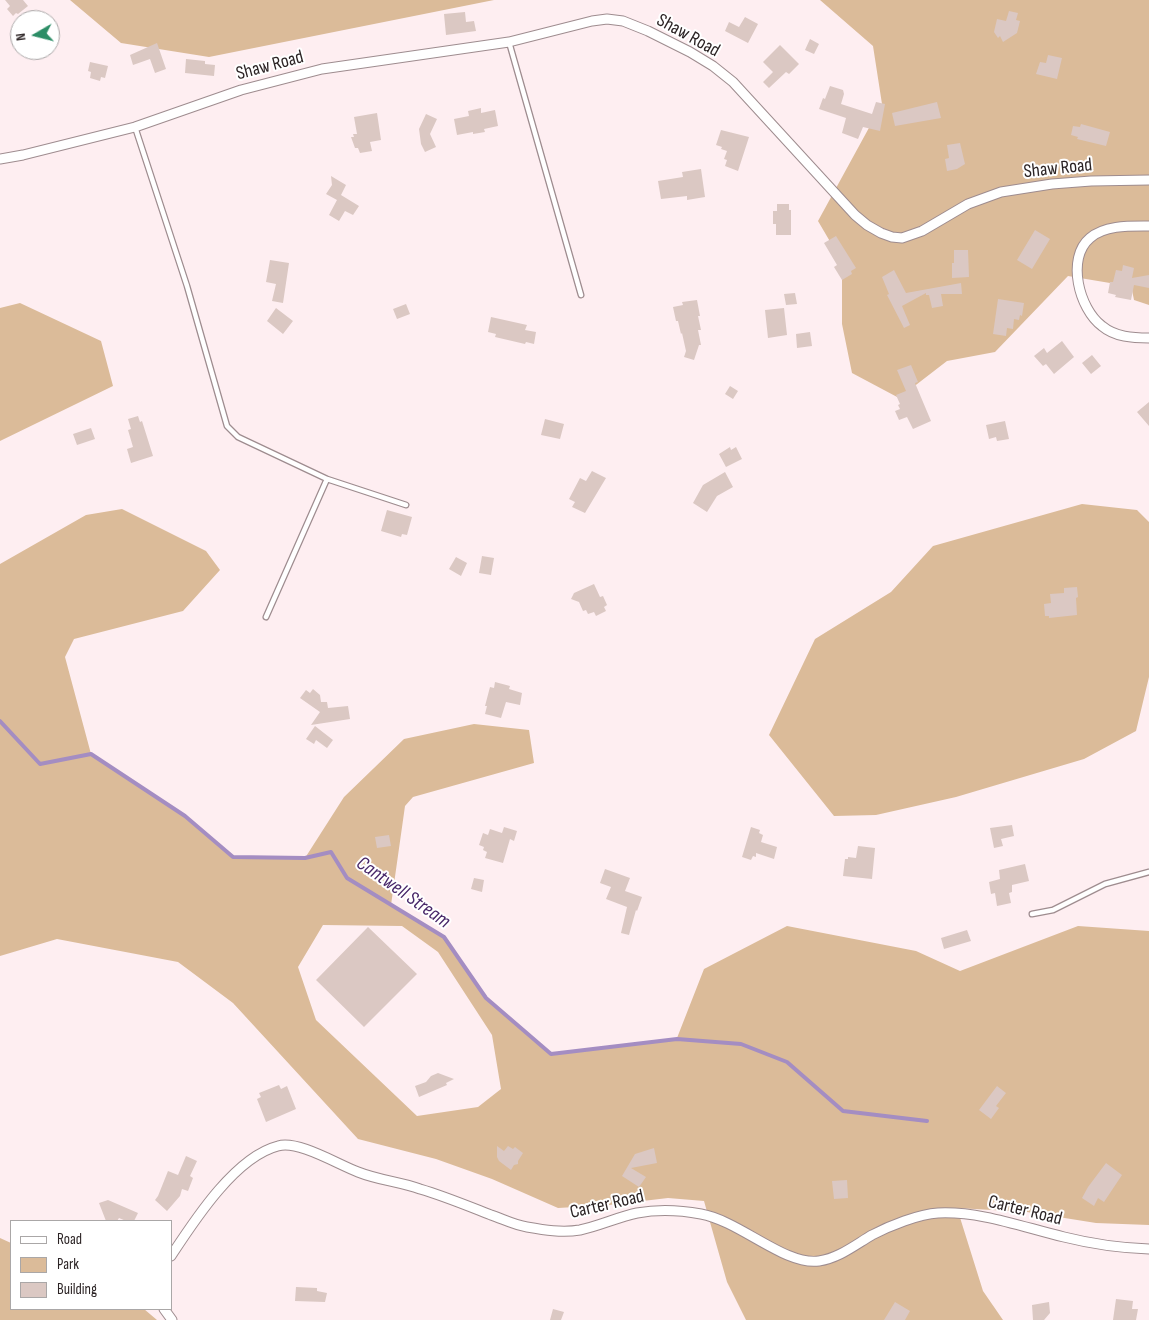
<!DOCTYPE html>
<style>
body{margin:0}
#map{position:relative;width:1149px;height:1320px;overflow:hidden;background:#feeef1;font-family:"Sofia Sans Condensed",sans-serif}
canvas{display:block}
.legend{position:absolute;left:10px;top:1220px;width:162px;height:90px;box-sizing:border-box;background:#fff;border:1px solid #aaa7a7;margin:0;padding:6px 9px;list-style:none;font-size:15px;color:#2b2324}
.legend li{display:flex;align-items:center;gap:10px;height:25px}
.legend b{width:25px;border:1px solid #aaa7a7}
.north{position:absolute;left:10px;top:10px;width:50px;height:50px;box-sizing:border-box;background:#fff;border:1px solid #aaa7a7;border-radius:50%;rotate:262deg;font-size:14px;font-weight:700;line-height:20px;text-align:center;color:#2b2324}
.north::after{content:'';display:block;margin:auto;width:18px;height:22px;background:#2c8d66;clip-path:polygon(50% 0,100% 100%,50% 72%,0 100%)}
</style>
<div id="map">
<canvas width="1149" height="1320"></canvas>
<ul class="legend">
<li><b style="height:6px;background:#fff"></b>Road</li>
<li><b style="height:14px;background:#dbbb99"></b>Park</li>
<li><b style="height:14px;background:#dbc8c3"></b>Building</li>
</ul>
<div class="north">N</div>
</div>
<script>
const c = document.querySelector('canvas').getContext('2d');
c.lineJoin = 'round';
function paint(path, color) { c.fillStyle = color; c.fill(path, 'evenodd'); }
function strokePath(path, color, width, dash) { c.strokeStyle = color; c.lineWidth = width; c.lineCap = dash ? 'butt' : 'round'; c.setLineDash(dash || []); c.stroke(path); }
function label(font, color, halo, rows, align = 'center') {
  c.font = font + ' "Sofia Sans Condensed",sans-serif'; c.lineWidth = 4; c.setLineDash([]); c.textBaseline = 'middle'; c.strokeStyle = halo; c.fillStyle = color; for (const [text, x, y, turn = 0] of rows) {
    c.save(); c.translate(x, y); c.rotate((+turn || 0) * Math.PI / 180); c.textAlign = isNaN(turn) ? turn : align; if (halo) c.strokeText(text, 0, 0); c.fillText(text, 0, 0); c.restore();
  }
}
paint(new Path2D(`
 M70,0H494L209,57L121,43Z
 M820,0H1149V305L1134,300L1132,290L1128,286L1068,276L995,352L947,361L899,398L852,373L842,324V262L818,221L882,104L873,46Z
 M20,303L101,341L113,386L0,441V308Z
 M1082,504L1137,510L1149,522V677L1136,731L1084,759L956,797L876,815L834,816L769,735L815,639L891,592L933,546Z
 M122,509L206,551L220,570L183,611L74,639L65,657L91,754L185,816L233,857L305,858L344,797L404,739L474,724L529,730L534,763L413,797L405,806L391,905L444,937L486,998L551,1054L677,1038L704,969L787,926L916,951L960,971L1078,926L1149,931V1225L1096,1223L1027,1212L957,1208L983,1291L1003,1320H746L727,1282L704,1201L668,1198L609,1205L558,1208L492,1179L436,1159L358,1139L233,1003L178,962L57,939L0,956V564L86,515ZM323,925L402,926L438,952L492,1035L501,1089L478,1107L417,1116L316,1020L298,967Z
 M0,1238L11,1243V1309H144L157,1320H0Z`), '#dbbb99');
strokePath(new Path2D(`
 M0,721L40,764L91,754L185,816L233,857L305,858L331,852L347,878L444,937L486,998L551,1054L677,1039L741,1044L787,1062L843,1111L927,1121`), '#a48dc2', 4);
paint(new Path2D(`
 M5,0H23L28,6L18,14L16,13L13,16L7,9L10,6Z
 M1009,11L1018,13L1016,20L1020,21L1017,33L1003,42L1000,36L998,38L994,32L997,19L1006,21Z
 M465,12L466,22L474,21L476,31L446,35L444,14Z
 M745,17L758,24L748,43L725,31L729,22L739,27Z
 M810,39L819,44L814,54L805,50Z
 M157,43L166,69L155,73L150,59L133,65L130,55Z
 M780,45L799,64L789,74L786,72L769,88L763,82L773,72L763,62Z
 M1048,55L1062,58L1057,79L1036,74L1040,62L1046,63Z
 M186,59L205,61V64L215,65L214,76L185,73Z
 M90,62L108,66L105,78L101,77L100,81L90,78L91,72L88,71Z
 M830,86L843,90L844,94L841,104L872,114L876,102L885,104L880,131L863,127L858,139L842,133L846,118L819,109L823,98L825,99Z
 M937,102L941,118L895,126L892,113Z
 M481,108V113L495,110L498,126L484,129L485,132L473,134V132L457,135L454,119L469,116L468,111Z
 M377,113L381,140L370,142L372,151L360,153L358,148H355L351,137H354L353,134H357L354,117Z
 M426,114L437,119L430,134L436,147L425,152L421,144L419,129Z
 M1081,124L1110,132L1106,146L1077,139L1078,137L1071,135L1073,126L1080,127Z
 M721,130L749,137L738,171L725,166L727,160L724,159L727,151L721,149L722,147L716,145Z
 M960,143L965,164L957,169L947,171L945,159L949,158L947,145Z
 M701,169L705,197L687,200V196L661,199L658,181L683,177L682,172Z
 M331,176L346,185L341,195L359,206L353,215L345,211L339,221L329,215L337,200L326,194L332,185Z
 M777,204H789V210H791V235H776V224H773V211H777Z
 M1035,230L1050,239L1032,269L1017,260Z
 M836,236L856,268L851,271L852,274L842,280L834,267L837,265L824,243Z
 M954,250H968L969,277L952,278V263H954Z
 M270,260L289,263L283,303L272,301L276,284L266,282Z
 M1123,265L1134,268L1132,278L1149,275V288L1134,285L1131,300L1115,297L1116,295L1108,293L1110,282H1113L1116,270L1122,271Z
 M894,270L906,293L961,283L962,294H941L943,306L932,308L929,295H926V293L902,306L910,325L904,328L887,295L889,294L882,277Z
 M795,293L797,304L786,305L784,294Z
 M998,299L1024,303L1022,316L1020,315L1019,320L1014,319L1013,329L1007,328L1006,336L993,334Z
 M697,300L700,316H698L701,330H698L701,345H699L694,360L684,357L686,351L682,333L681,334L678,321H676L673,307L683,305L682,302Z
 M406,304L410,314L397,319L393,309Z
 M276,308L293,321L283,334L267,321Z
 M784,308L787,335L768,338L765,310Z
 M491,317L527,325L525,330L536,332L534,344L526,342L525,344L495,337L496,334L488,332Z
 M810,332L812,346L797,348L796,334Z
 M1062,341L1074,357L1054,374L1046,364L1043,366L1034,356L1044,348L1047,353Z
 M1092,355L1101,366L1091,374L1082,363Z
 M911,365L918,382L915,383L931,421L913,429L907,417L899,420L895,411L900,409L898,405L900,404L896,395L906,391L897,370Z
 M730,386L738,391L733,399L725,394Z
 M1149,402V426L1137,412Z
 M138,416L140,422L142,421L153,456L131,463L127,449L133,447L128,430L131,429L128,419Z
 M545,419L564,424L560,439L541,435Z
 M1005,421L1009,439L997,441L996,437L989,439L986,425Z
 M91,428L95,439L77,445L73,434Z
 M730,447L731,450L736,447L742,459L726,467L719,454Z
 M592,471L606,478L585,513L572,507L575,502L569,499L580,478L586,481Z
 M725,472L733,487L717,496L707,512L693,503L703,485Z
 M387,510L412,517L407,535L402,534L401,537L381,531Z
 M482,556L494,558L491,575L479,573Z
 M456,557L467,563L461,576L449,569Z
 M594,584L600,597L603,596L607,605L604,607L606,611L596,616L594,612L588,614L586,610L583,611L579,602L571,599L574,593Z
 M1077,587L1078,597L1076,598L1077,615L1049,618V616H1045L1044,604L1051,603L1050,594L1064,593V588Z
 M495,682L510,686L509,689L522,693L520,705L506,702L501,718L485,714L487,706H485L490,687L494,688Z
 M313,689L320,695L321,702H327L328,708L348,706L350,719L311,725L320,712L300,698L306,690L310,693Z
 M315,726L333,740L327,748L316,740L314,744L306,739Z
 M1012,825L1014,836L1001,839L1003,846L994,848L990,828Z
 M504,827L517,831L514,841L510,839L503,863L485,858L487,852L483,850L484,847L479,845L483,833L488,835L490,829L502,833Z
 M751,827L760,830L759,833L763,835L761,842L777,847L774,859L756,853V857L753,856L751,860L742,857Z
 M389,835L391,846L377,848L375,837Z
 M858,846L875,848L872,879L843,876L845,859H848V857L856,858Z
 M1025,864L1029,881L1012,885V892L1009,893L1011,903L997,906L995,893L991,894L989,882L1000,879L999,870Z
 M605,869L630,878L625,891L642,897L637,911L636,910L629,935L621,933L627,907L606,899L611,887L600,883Z
 M474,878L484,880L482,892L471,889Z
 M368,927L417,974L364,1027L316,980Z
 M967,930L971,941L944,949L941,938Z
 M438,1073L454,1079L446,1083L447,1085L419,1097L415,1086L426,1082L431,1076Z
 M279,1085L281,1089L287,1086L296,1109L266,1122L257,1099L261,1097L259,1093Z
 M997,1086L1006,1093L996,1106L999,1108L991,1119L979,1110Z
 M497,1146L504,1151L508,1146L513,1149L515,1147L523,1153L518,1161V1164L514,1165L511,1170L499,1161L497,1157Z
 M654,1148L657,1163L631,1168L646,1177L639,1187L622,1176L635,1154Z
 M186,1156L197,1161L190,1176L193,1178L188,1191L182,1189L180,1196L167,1211L155,1200L158,1196L168,1171L178,1175Z
 M1106,1163L1122,1175L1104,1202L1098,1198L1094,1206L1082,1198L1088,1187Z
 M847,1180L848,1198L834,1199L832,1181Z
 M108,1200L138,1213L134,1221H126L119,1218L117,1221H106L99,1203Z
 M296,1287L317,1288V1291L327,1293L325,1302L295,1301Z
 M1116,1299L1133,1301L1132,1309H1138L1136,1320H1113Z
 M895,1302L910,1311L905,1320H884Z
 M1049,1302L1050,1313L1044,1320H1033L1032,1305Z
 M553,1309L564,1312L561,1320H550Z`), '#dbc8c3');
const service = new Path2D(`
 M509,42L581,295
 M135,127L187,286L227,426L238,437L327,479L406,505
 M266,617L327,479
 M1032,914L1053,910L1105,884L1149,872`);
const minor = new Path2D(`
 M0,159L23,155L135,127L241,90L322,69L509,42L592,21L607,19L623,21L648,31L690,52L713,66L733,82L855,215L867,225L881,233L892,237L902,238L922,231L968,204L1001,192L1052,184L1091,181L1149,180
 M1149,226C1130,226 1105,225 1090,238C1066,258 1079,309 1102,326C1115,337 1133,338 1149,338
 M171,1256C194,1221 235,1157 278,1146C298,1140 337,1164 358,1172C378,1180 400,1182 420,1189C444,1196 468,1206 491,1215C503,1219 514,1225 527,1227C544,1230 562,1233 580,1230C599,1226 618,1217 637,1213C658,1209 680,1210 701,1214C740,1221 785,1266 819,1261C839,1258 855,1245 872,1235C889,1226 919,1214 938,1213C981,1211 1022,1227 1064,1237C1092,1244 1120,1248 1149,1249
 M164,1309L172,1320`);
strokePath(service, '#9e8c8f', 7);
strokePath(minor, '#9e8c8f', 11);
strokePath(service, '#fff', 4.5);
strokePath(minor, '#fff', 9);
label('19px', '#2b2324', '#fff', [
 ["Shaw Road",688,36,29],
 ["Shaw Road",270,66,-15],
 ["Shaw Road",1058,169,-6],
 ["Carter Road",607,1205,-13],
 ["Carter Road",1025,1211,14]
]);
label('italic 20px', '#482769', '#fff', [
 ["Cantwell Stream",403,893,35]
]);
</script>
